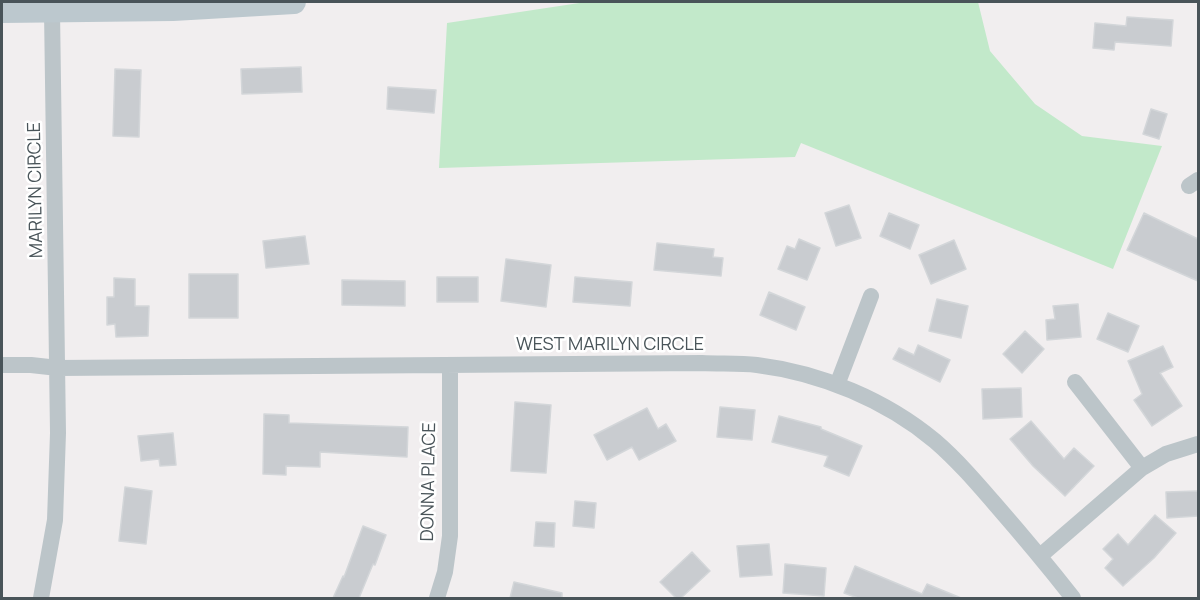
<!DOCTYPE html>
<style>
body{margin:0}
#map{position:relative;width:1200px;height:600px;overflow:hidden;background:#f1eeef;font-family:Manrope,sans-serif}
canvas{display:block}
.frame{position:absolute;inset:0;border:3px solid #495459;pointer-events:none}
</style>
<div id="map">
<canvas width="1200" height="600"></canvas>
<div class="frame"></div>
</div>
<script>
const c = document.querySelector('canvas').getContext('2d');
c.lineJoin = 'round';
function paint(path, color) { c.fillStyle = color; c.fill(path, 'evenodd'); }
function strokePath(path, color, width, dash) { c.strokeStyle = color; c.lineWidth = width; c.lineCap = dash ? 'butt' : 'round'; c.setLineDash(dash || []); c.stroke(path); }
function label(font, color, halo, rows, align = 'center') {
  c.font = font + ' Manrope,sans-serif'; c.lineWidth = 5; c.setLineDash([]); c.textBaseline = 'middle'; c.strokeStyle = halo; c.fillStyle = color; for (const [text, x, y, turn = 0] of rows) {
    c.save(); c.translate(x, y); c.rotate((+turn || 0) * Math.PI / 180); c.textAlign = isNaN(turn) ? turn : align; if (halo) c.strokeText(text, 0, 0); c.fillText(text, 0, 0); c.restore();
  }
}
paint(new Path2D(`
 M586,2H978L990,51L1035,104L1082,136L1162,146L1113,269L801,143L795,157L439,168L447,23Z`), '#c2e9ca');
const building = new Path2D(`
 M1127,17L1173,20L1171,46L1115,42L1114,50L1093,48L1095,23L1126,26Z
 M301,67L302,92L242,94L241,69Z
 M115,69L141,70L139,137L113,136Z
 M388,87L436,90L434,113L387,109Z
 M1151,109L1167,114L1159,139L1143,134Z
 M849,205L861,238L836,246L825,213Z
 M889,213L919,225L910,249L880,236Z
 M1144,213L1198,239V281L1127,250Z
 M305,236L309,264L266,268L263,241Z
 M799,239L820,248L807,280L778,269L787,246L795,249Z
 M954,240L966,269L931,284L919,255Z
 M657,243L714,249L713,257L723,258L721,276L654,270Z
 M506,259L551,265L546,307L501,301Z
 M189,274H238V318H189Z
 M437,277H478V302H437Z
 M575,277L632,282L630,306L573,302Z
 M114,278L135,279V306H149L148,336L116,337L115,324L107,325V297H114Z
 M342,280L405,281V306L342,305Z
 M769,292L805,307L796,330L760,315Z
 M937,299L968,306L961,338L929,331Z
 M1078,304L1081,337L1047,340L1046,320L1055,319L1053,306Z
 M1108,313L1139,326L1128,352L1097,339Z
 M1025,331L1044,349L1022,373L1003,354Z
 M918,345L950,360L940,382L893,359L899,348L914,355Z
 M1163,346L1173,367L1160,373L1182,406L1152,426L1134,400L1142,394L1128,361Z
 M1021,388L1022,417L983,419L982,389Z
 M515,402L551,405L546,473L511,471Z
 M720,407L755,410L752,440L717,437Z
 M647,408L658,429L666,424L676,441L639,460L632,447L607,460L594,435Z
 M264,414L289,415V423L408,427L407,457L320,452V467L286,466V475L263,474Z
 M779,416L821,427V429L862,446L849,476L824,466L828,456L772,442Z
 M1031,421L1064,459L1074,448L1094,466L1065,496L1033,466L1010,439Z
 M173,433L176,465L160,466L159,459L141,461L138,436Z
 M125,487L152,491L146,544L119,541Z
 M1198,491V516L1167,518L1166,492Z
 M575,501L596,503L594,528L573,526Z
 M1155,515L1176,533L1154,558L1123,586L1105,568L1113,559L1103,549L1118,534L1128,545Z
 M536,522L555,523L554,547L534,546Z
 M363,526L386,535L375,565L373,564L359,598H333L343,576L344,577Z
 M769,544L772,575L740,577L737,546Z
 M692,552L710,571L681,598H676L660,582Z
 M785,564L826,568L824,596L783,593Z
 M855,566L922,594L927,584L961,598H858L844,593Z
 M514,582L562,593V598H510Z`);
paint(building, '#c9ccd0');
strokePath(building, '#d3d6d9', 1.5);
strokePath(new Path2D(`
 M1189,186L1198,180
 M2,365H31L58,368L702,363C720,364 739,363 757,365C821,373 886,400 935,441C957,460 976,482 995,504C1022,535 1048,566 1073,598
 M1075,382L1142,468
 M837,385L871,296
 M1040,556L1142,468L1166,454L1198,444
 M41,598L55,520L58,433L52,11
 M437,598L445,572L450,536V365`), '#bcc5c9', 16);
strokePath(new Path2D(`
 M2,11L173,9L294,2`), '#bcc8ce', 24);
label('18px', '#495459', '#fff', [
 ["MARILYN CIRCLE",36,190,-91],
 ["WEST MARILYN CIRCLE",610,345],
 ["DONNA PLACE",429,482,-89]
]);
</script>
